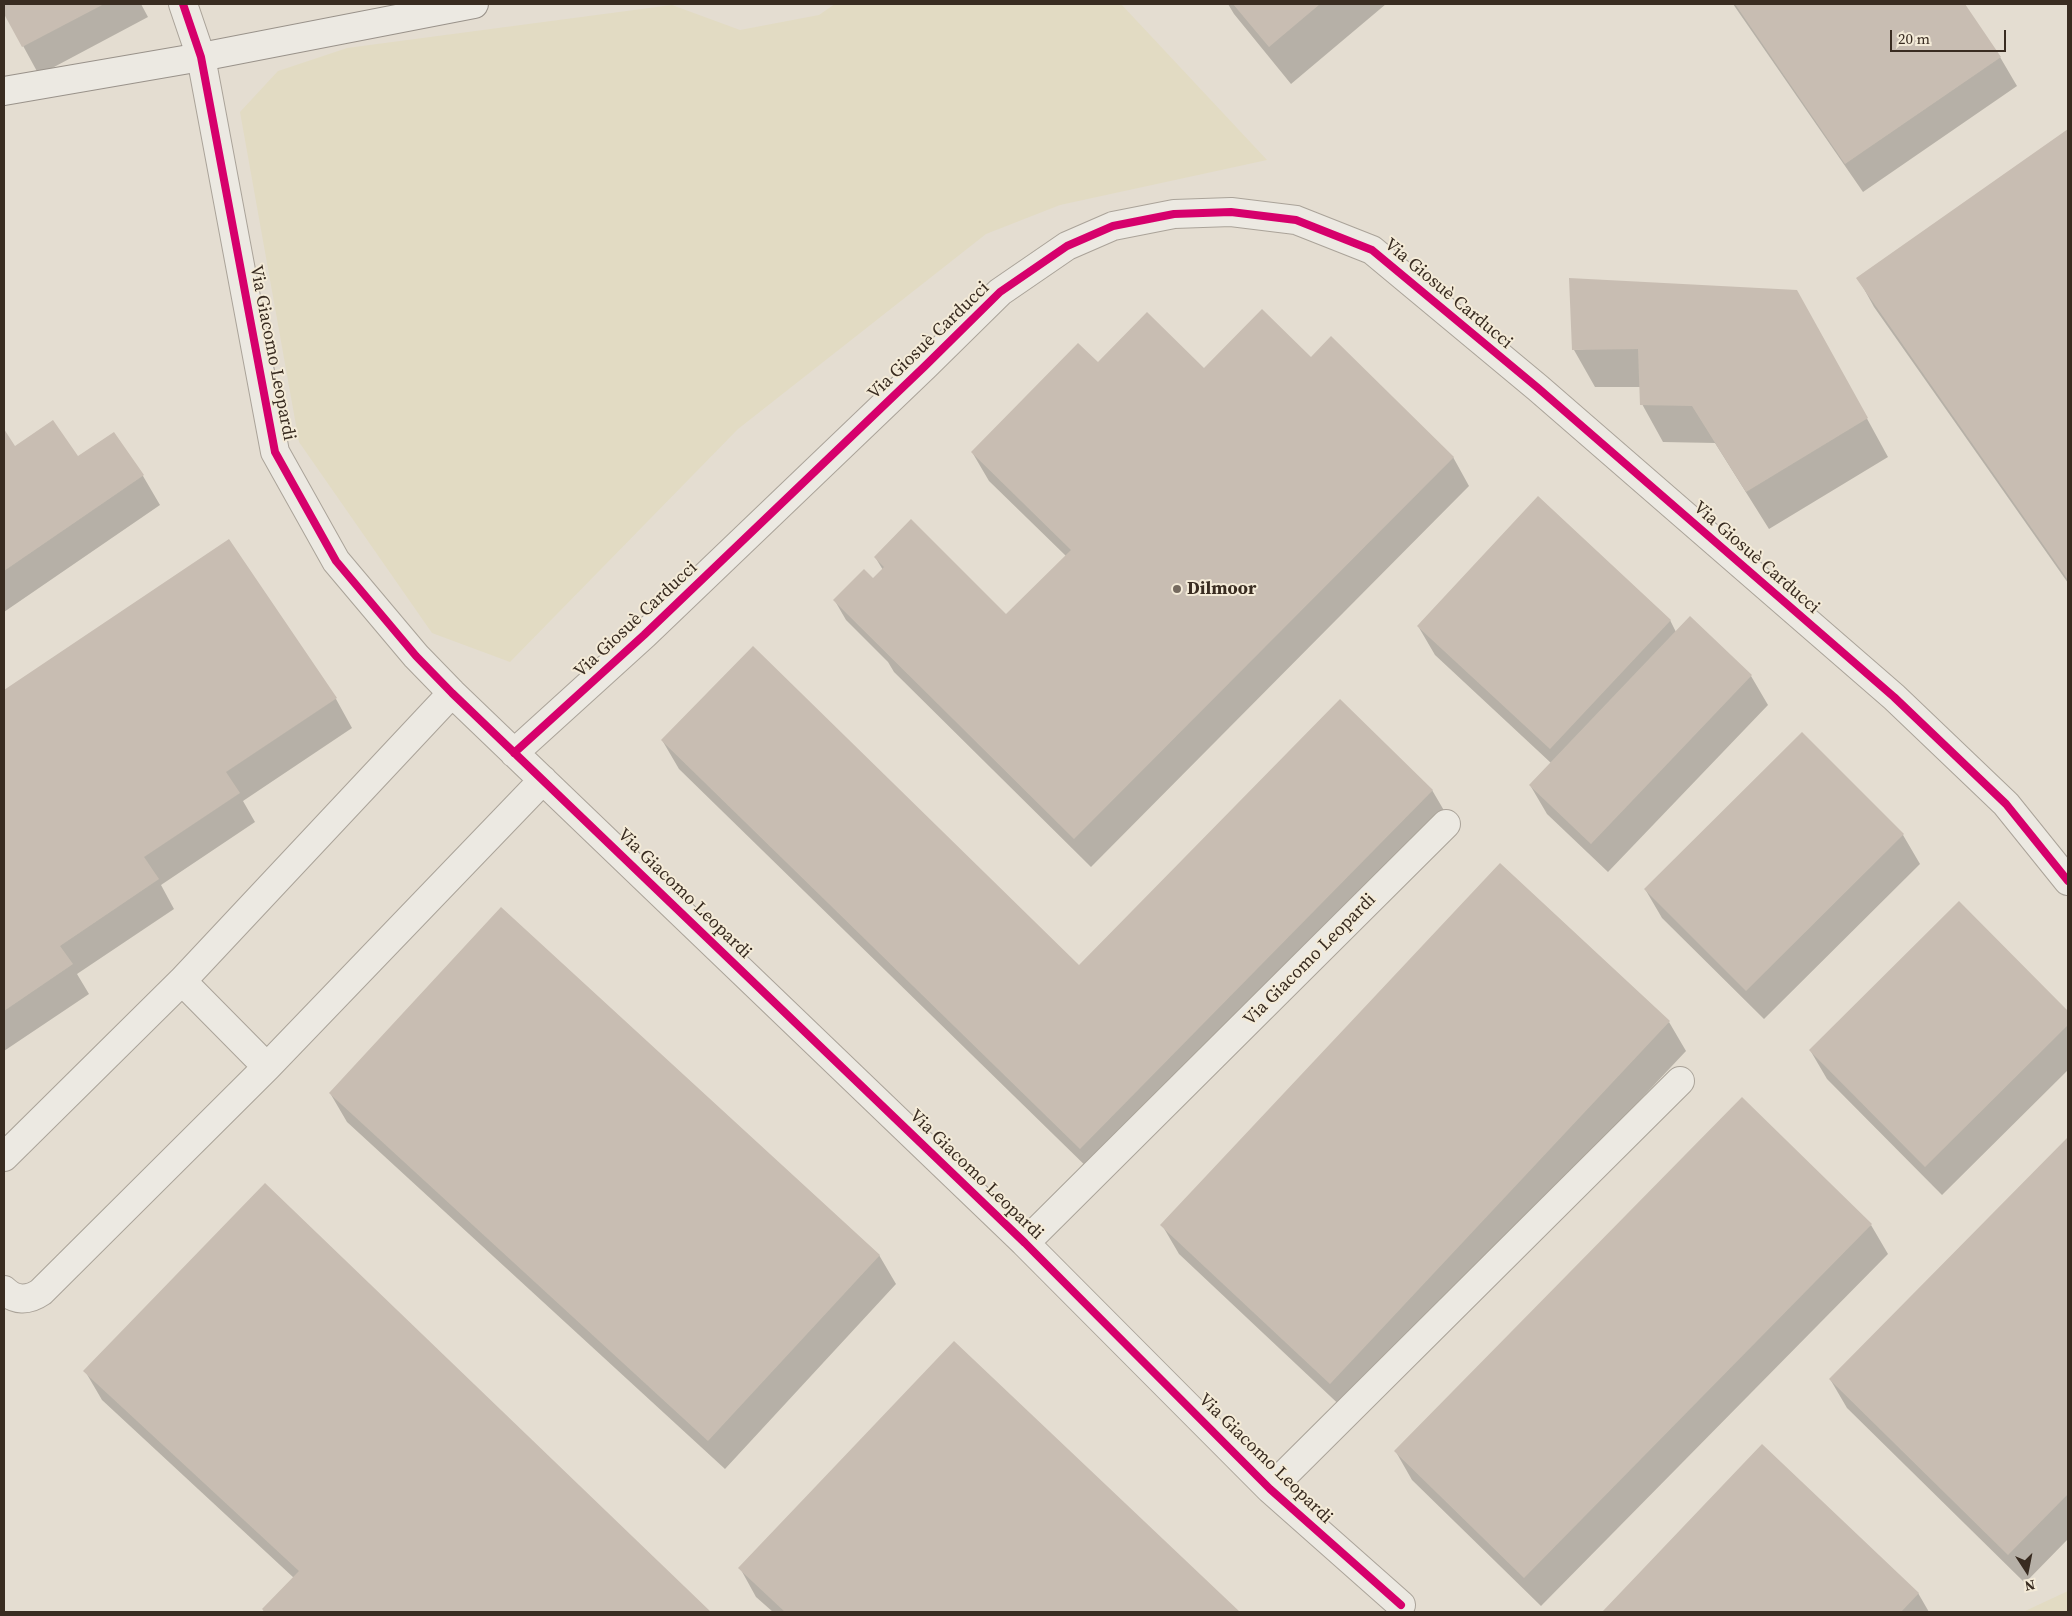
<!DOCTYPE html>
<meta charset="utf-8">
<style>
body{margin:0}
#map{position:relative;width:2072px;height:1616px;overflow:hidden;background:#e4ddd1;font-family:"Source Serif 4",serif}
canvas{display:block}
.frame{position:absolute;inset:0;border:5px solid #392c21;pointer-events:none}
.north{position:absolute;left:2002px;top:1546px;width:50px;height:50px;-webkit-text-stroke:4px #f4ebd8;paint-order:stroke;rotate:169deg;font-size:14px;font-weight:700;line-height:20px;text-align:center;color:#392c21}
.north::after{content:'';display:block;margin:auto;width:18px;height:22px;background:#392c21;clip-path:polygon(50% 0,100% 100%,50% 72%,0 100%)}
.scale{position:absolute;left:1890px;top:30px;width:116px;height:22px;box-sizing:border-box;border:2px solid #392c21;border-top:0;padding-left:6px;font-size:15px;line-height:18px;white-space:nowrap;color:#392c21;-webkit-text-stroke:4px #f4ebd8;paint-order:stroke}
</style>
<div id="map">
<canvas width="2072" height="1616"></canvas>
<div class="frame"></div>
<div class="north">N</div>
<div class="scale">20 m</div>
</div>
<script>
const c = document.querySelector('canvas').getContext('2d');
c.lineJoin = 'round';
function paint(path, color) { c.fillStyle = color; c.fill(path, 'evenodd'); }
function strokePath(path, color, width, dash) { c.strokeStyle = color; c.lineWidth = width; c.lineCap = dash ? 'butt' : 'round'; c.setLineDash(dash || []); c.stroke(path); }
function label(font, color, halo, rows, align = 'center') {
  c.font = font + ' "Source Serif 4",serif'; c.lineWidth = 4; c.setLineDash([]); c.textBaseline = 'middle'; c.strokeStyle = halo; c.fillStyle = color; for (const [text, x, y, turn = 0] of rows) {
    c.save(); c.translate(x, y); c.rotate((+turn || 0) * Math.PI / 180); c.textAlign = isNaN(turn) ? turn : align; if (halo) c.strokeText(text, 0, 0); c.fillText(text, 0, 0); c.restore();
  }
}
paint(new Path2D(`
 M835,4H1121L1267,160L1060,205L986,234L738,429L510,662L432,633L299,442L240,112L278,71L347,48L672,5L740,30L819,15Z
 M2068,1591V1612H2023Z`), '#e2dbc3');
paint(new Path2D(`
 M4,4H141L148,17L39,75L4,11Z
 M1228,4H1386L1291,84L1234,14Z
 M1733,4H1963L2000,57L2017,86L1863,192Z
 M2068,131V583L1874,307L1858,278Z
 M1818,329L1888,457L1769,529L1715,443L1663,442L1642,404L1641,387H1595L1574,350Z
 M1311,359L1453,457L1469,486L1091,867L894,672L888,662L846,620L835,601L873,580L883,570L875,557L1006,616L1066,556L989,481L972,452L1098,364L1204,370Z
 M4,431L15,448L78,457L114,433L143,476L160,505L4,612Z
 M229,541L336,699L352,728L243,801L255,822L161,885L174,909L77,974L89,994L4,1051V692Z
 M1670,620L1676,632L1751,676L1768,705L1608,872L1547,814L1530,785L1551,763L1435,655L1418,626Z
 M1802,734L1903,835L1920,864L1764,1019L1662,918L1645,889Z
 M662,740L1079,966L1432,790L1449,819L1097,1177L679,769Z
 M1959,903L2068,1013V1070L1942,1195L1827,1079L1810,1050Z
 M1669,1022L1686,1051L1347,1412L1179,1254L1162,1225Z
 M330,1093L879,1255L896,1284L725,1469L347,1122Z
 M2068,1139V1539L2025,1583L1847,1408L1830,1379Z
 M265,1185L710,1612H265L263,1610L294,1578L102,1400L85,1371Z
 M1871,1225L1888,1254L1541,1606L1412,1480L1396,1452Z
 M954,1343L1238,1612H773L756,1597L740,1568Z
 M1762,1445L1918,1593L1929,1612H1603Z`), '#0003');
paint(new Path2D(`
 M4,4H104L22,47L4,14Z
 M1233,4H1320L1269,47Z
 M1735,4H1965L2001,57L1845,164Z
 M2068,129V580L1856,278Z
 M1569,278L1797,290L1868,418L1746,492L1692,406L1640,405L1638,349L1572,350Z
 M1262,309L1311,357L1331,336L1454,457L1074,839L833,600L864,569L873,578L884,567L874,557L911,519L1006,614L1071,550L971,452L1078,343L1098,362L1147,312L1204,368Z
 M53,420L78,456L114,432L144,475L4,571V429L15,446Z
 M1538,496L1671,620L1550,749L1417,626Z
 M229,539L337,698L226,772L240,793L144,857L159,879L60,946L73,964L4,1011V690Z
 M1690,616L1752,675L1591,844L1529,785Z
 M753,646L1079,965L1340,699L1433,790L1080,1149L661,740Z
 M1802,732L1904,834L1746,991L1644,889Z
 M1500,863L1670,1021L1330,1384L1160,1225Z
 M1959,901L2068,1011V1025L1925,1167L1809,1050Z
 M501,907L880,1255L708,1441L329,1093Z
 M1742,1097L1872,1224L1524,1578L1394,1451Z
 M2068,1137V1494L2008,1555L1829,1379Z
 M265,1183L711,1612H265L262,1609L299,1571L83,1371Z
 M954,1341L1240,1612H785L738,1568Z
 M1762,1444L1919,1593L1901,1612H1602Z`), '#c8bdb2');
const street = new Path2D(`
 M183,4L201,57L275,452L336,561L416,656L452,693L1025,1243L1270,1489L1401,1605
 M514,753L644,635L925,366L1000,292L1067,246L1113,226L1174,214L1231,212L1296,220L1372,250L1538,388L1894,697L2006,804L2068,881
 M182,981L267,1067
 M4,1157L182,981L452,693
 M1025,1243L1446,824
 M4,1290C15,1301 28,1301 41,1292L267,1067L543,780
 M1270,1489L1680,1081`);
const secondary = new Path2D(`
 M4,91L201,57L474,4`);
strokePath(street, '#aaa399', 30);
strokePath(secondary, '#99928a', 30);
strokePath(street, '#ece9e2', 28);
strokePath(secondary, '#ece9e2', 28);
strokePath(new Path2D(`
 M183,4L201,57L275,452L336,561L416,656L452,693L1025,1243L1270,1489L1401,1605
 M514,753L644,635L925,366L1000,292L1067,246L1113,226L1174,214L1231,212L1296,220L1372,250L1538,388L1894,697L2006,804L2068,881`), '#d6006c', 8);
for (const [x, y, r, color] of [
 [1177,589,5,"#756a5f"]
]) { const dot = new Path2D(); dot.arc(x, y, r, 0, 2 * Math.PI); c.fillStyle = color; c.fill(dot); strokePath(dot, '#f4ebd8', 2); }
label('18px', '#392c21', '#f4ebd8', [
 ["Via Giosuè Carducci",1448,294,40],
 ["Via Giosuè Carducci",929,341,-44],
 ["Via Giacomo Leopardi",272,353,79],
 ["Via Giosuè Carducci",1756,558,41],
 ["Via Giosuè Carducci",636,620,-43],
 ["Via Giacomo Leopardi",684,894,44],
 ["Via Giacomo Leopardi",1310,960,-45],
 ["Via Giacomo Leopardi",976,1175,44],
 ["Via Giacomo Leopardi",1265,1459,44]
]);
label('bold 18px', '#392c21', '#f4ebd8', [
 ["Dilmoor",1187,589]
], 'left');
</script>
